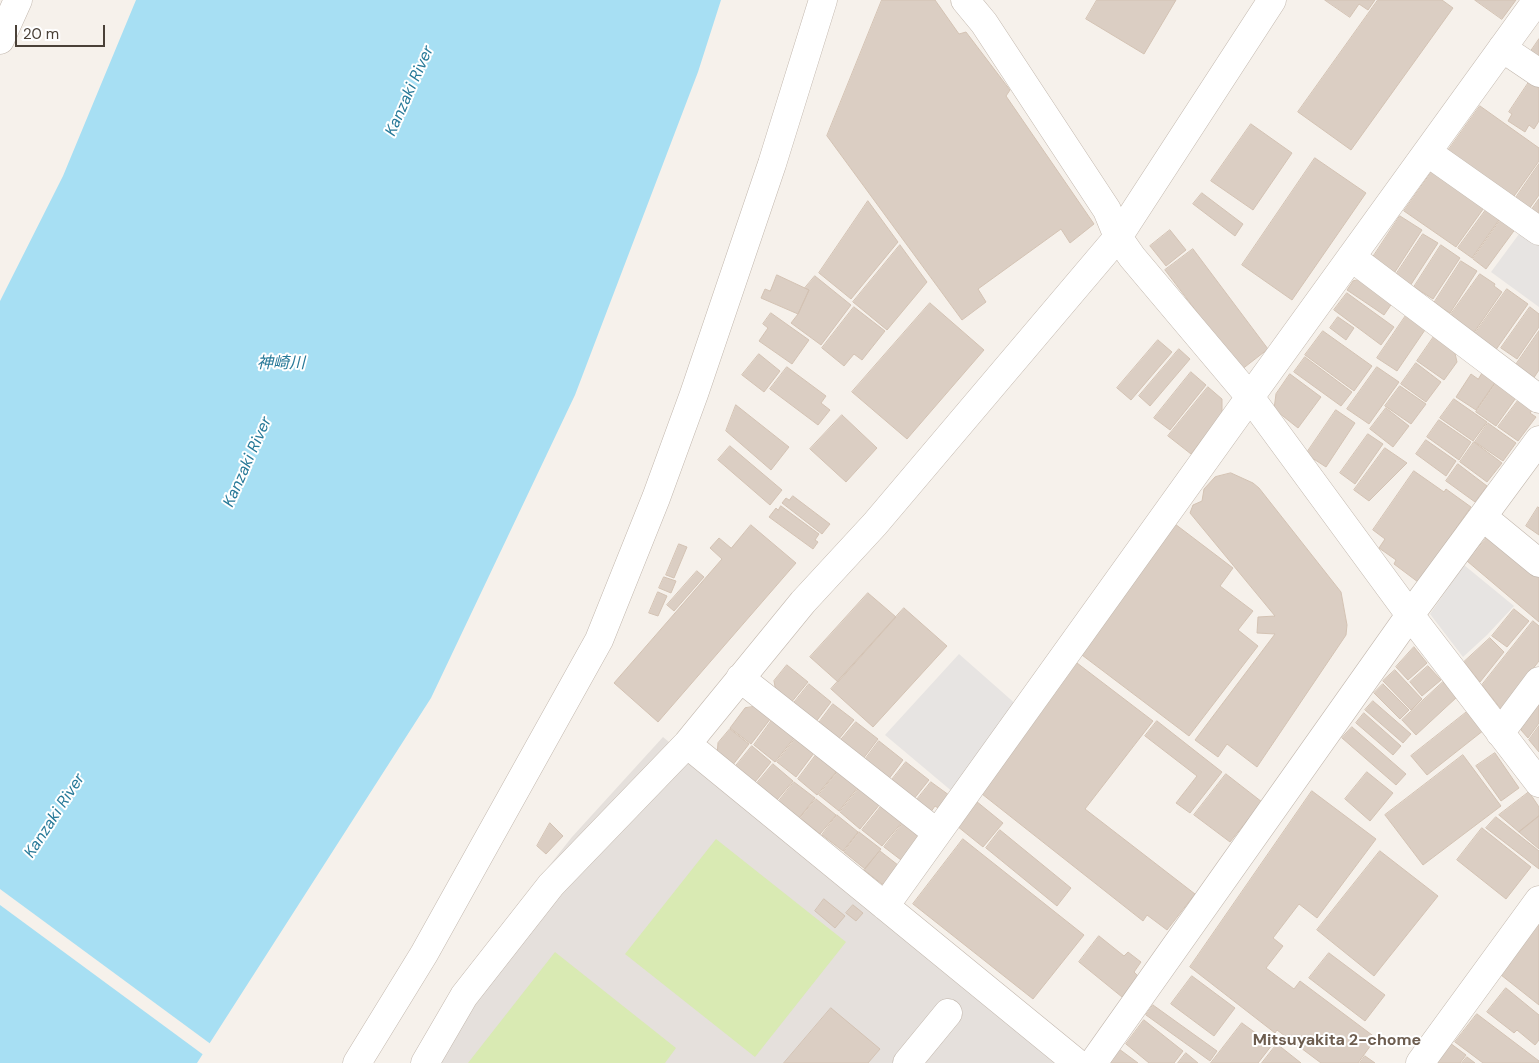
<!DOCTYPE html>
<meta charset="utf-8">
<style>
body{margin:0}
#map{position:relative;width:1539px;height:1063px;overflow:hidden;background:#f6f1eb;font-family:"DM Sans",sans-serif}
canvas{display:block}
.scale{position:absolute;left:15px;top:25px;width:90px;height:22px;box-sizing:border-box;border:2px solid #4a4138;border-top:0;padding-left:6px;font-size:15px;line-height:18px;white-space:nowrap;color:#4a4138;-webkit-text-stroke:4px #fff;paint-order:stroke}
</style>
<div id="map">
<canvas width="1539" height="1063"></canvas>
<div class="scale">20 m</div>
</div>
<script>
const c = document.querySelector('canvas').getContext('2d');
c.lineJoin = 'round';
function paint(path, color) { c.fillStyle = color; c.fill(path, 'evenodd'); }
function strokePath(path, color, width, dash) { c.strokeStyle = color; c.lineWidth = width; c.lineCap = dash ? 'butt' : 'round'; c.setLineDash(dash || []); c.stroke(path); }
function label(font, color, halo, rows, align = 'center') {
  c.font = font + ' "DM Sans","Noto Sans JP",sans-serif'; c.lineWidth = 4; c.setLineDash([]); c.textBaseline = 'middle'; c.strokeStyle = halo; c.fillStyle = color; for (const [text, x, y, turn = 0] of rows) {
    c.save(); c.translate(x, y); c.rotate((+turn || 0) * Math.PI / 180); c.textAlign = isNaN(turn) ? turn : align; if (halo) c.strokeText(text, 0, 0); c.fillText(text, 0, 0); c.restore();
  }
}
paint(new Path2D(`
 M663,737L1059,1063H412L462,976L572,837Z`), '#e5e0dc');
paint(new Path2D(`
 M716,839L846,942L755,1057L625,954Z
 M555,952L676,1048L665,1063H468Z`), '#d9eab3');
paint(new Path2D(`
 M1522,230L1539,242V307L1491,272Z
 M1464,565L1514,606L1487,635L1463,657L1430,614Z
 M959,654L1018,706L954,793L885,735Z`), '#e7e4e2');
paint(new Path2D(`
 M136,0H721L698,72L575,395L431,698L197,1063H0V301L63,176Z`), '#a7dff3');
paint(new Path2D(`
 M0,889L212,1045L205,1056L0,905Z`), '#f6f1eb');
const building = new Path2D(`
 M882,0H935L959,34L966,32L1010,90L1006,96L1094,224L1070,243L1061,229L978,289L986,302L962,320L827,136Z
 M1097,0H1176L1144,54L1086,19Z
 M1325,0H1375L1368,10L1359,4L1350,17Z
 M1378,0H1442L1453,8L1351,150L1298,112Z
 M1475,0H1516L1502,19Z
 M1539,39V57L1531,51Z
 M1529,82L1539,88V121L1534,129L1529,125L1525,132L1508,121L1512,114L1509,112Z
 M1480,106L1539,148V161L1512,199L1447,152Z
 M1251,124L1292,153L1253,210L1211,181Z
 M1315,158L1366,193L1292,300L1242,265Z
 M1539,164V195L1529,209L1515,199Z
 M1433,170L1486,205L1456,247L1404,211Z
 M1202,193L1243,224L1235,236L1193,204Z
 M1539,199V219L1530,212Z
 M868,201L898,242L851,299L819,273Z
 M1488,207L1501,217L1472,258L1458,248Z
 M1400,216L1422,230L1393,275L1373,257Z
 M1502,218L1516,228L1486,269L1473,259Z
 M1170,230L1186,250L1166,266L1150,246Z
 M1423,234L1438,243L1410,286L1395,276Z
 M900,245L927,282L887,330L853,302Z
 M1441,245L1460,258L1433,299L1414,287Z
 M1193,249L1268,349L1241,370L1165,270Z
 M1461,261L1477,271L1450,313L1434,303Z
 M1480,274L1495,284L1494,286L1502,292L1473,334L1449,317Z
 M777,275L809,290L798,314L761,298L765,289L770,291Z
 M815,276L851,305L821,345L791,323L798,314L809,290L805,288Z
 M1365,279L1395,299L1384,315L1347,290L1353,281Z
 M1507,289L1528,304L1495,351L1474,335Z
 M1347,293L1394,327L1381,345L1334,310Z
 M930,303L984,350L907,439L852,392Z
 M854,307L885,331L862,360L854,354L844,366L822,348Z
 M1530,307L1539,314V327L1517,359L1501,348Z
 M1409,311L1429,324L1397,371L1377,358Z
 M771,313L809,340L792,364L759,341L768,328L763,324Z
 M1338,317L1354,328L1346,340L1330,328Z
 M1323,331L1372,366L1354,391L1305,355Z
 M1539,331V370L1533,379L1515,366Z
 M1435,335L1454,349L1457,362L1444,380L1417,361Z
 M1158,340L1172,352L1131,400L1117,388Z
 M1179,349L1190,359L1150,406L1139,396Z
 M759,354L780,371L764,392L742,375Z
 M1305,357L1352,392L1341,406L1294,372Z
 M1416,363L1441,382L1426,402L1401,384Z
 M787,367L826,396L821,403L830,410L818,425L770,389Z
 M1377,367L1399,382L1369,424L1347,409Z
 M1191,372L1206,385L1170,430L1154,418Z
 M1483,372L1496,381L1476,410L1456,397L1471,374L1478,379Z
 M1290,374L1321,397L1298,428L1274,409L1276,394Z
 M1497,381L1518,395L1496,426L1476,412Z
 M1400,386L1426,404L1411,424L1385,406Z
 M1208,387L1222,399V413L1191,454L1168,436Z
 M1520,398L1534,408L1530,413L1536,417L1518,441L1498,427Z
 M1454,399L1487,422L1473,441L1440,418Z
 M736,405L789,447L771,470L726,431Z
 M1386,408L1409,426L1393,447L1370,429Z
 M1336,410L1355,423L1326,467L1306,454Z
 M842,415L877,448L846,482L810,449Z
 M1439,420L1471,442L1459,460L1427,437Z
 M1488,423L1516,443L1503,461L1475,442Z
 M1368,434L1383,444L1355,484L1340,473Z
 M1426,440L1456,461L1446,476L1416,454Z
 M1474,442L1502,463L1487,482L1460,462Z
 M730,446L782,490L770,505L718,460Z
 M1385,448L1407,463L1369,501L1354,490Z
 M1458,464L1487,486L1475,502L1446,481Z
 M1414,471L1444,492L1446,489L1471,507L1418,582L1394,564L1396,560L1379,548L1385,539L1373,530Z
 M1231,473L1253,483L1259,488L1341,592L1347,625L1346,635L1257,767L1227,744L1218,757L1195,740L1275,634L1257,633L1258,617L1275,616L1190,513L1193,505L1202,501L1204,489L1215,477Z
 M793,496L830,524L822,534L782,503L786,498L789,500Z
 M781,506L819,534L815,540L818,542L813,549L769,517L776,508L778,510Z
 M1538,507L1539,508V535L1526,526Z
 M1175,524L1233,568L1220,586L1253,611L1238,630L1258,646L1189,736L1078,652Z
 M751,525L796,563L658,722L614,683L722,559L710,548L719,538L731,548Z
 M1490,534L1539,575V622L1467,561Z
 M679,544L687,547L674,578L666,575Z
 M697,571L704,577L674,611L667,605Z
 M664,577L676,581L671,593L659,588Z
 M658,592L667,596L658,616L649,613Z
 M868,593L896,617L838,682L810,657Z
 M904,608L947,646L873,727L831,689Z
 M1514,609L1529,621L1507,647L1492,636Z
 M1533,621L1539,626V661L1501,709L1482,685Z
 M1490,638L1504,652L1480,682L1464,662Z
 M1414,647L1427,663L1408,680L1396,667Z
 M1077,663L1153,721L1085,809L1195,894L1167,930L1147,915L1143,921L982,794Z
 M787,665L808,682L790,704L776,692L774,681Z
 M1428,666L1441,680L1422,696L1410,682Z
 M1395,670L1422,699L1411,710L1383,681Z
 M1443,682L1457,697L1416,735L1402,720Z
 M809,684L831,702L815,723L793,704Z
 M1383,684L1409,710L1400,719L1374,693Z
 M1539,691V723L1528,738L1521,730L1520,718Z
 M1373,701L1411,734L1403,743L1365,710Z
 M833,704L854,720L838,740L818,724Z
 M759,706L771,718L751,744L730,728L745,708Z
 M1468,711L1484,730L1427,775L1411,756Z
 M1364,713L1401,746L1393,755L1356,723Z
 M772,720L794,738L775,762L754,745Z
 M1157,721L1222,772L1190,813L1176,803L1197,776L1145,736Z
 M856,722L878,739L863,759L840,741Z
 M1539,726V752L1529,740Z
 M1352,727L1406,774L1396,785L1342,738Z
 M730,729L749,744L732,766L717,755L718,743Z
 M795,739L814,753L796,777L777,762Z
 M879,741L903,760L888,780L864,761Z
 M752,746L771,762L755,782L735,767Z
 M1495,753L1519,788L1501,801L1476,766Z
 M816,755L836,772L817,795L798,779Z
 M1463,755L1501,806L1423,865L1385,815Z
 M906,762L929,780L913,800L890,782Z
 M773,764L793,781L777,800L757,783Z
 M838,771L858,787L839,811L819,795Z
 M1367,772L1393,793L1370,821L1345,799Z
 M1226,774L1262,802L1230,842L1194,815Z
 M794,782L815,798L799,818L779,801Z
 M931,782L953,798L943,811L935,806L930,813L915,802Z
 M860,787L880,804L860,829L840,812Z
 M1312,791L1376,839L1317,918L1299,904L1273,938L1283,946L1266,968L1294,989L1300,981L1376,1038L1358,1063H1321L1277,1030L1275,1033L1190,967Z
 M1529,792L1539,807V816L1519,832L1499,815Z
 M816,799L836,815L820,834L800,818Z
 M976,801L1003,823L983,847L957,826Z
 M883,804L903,821L882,846L862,830Z
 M837,815L858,832L843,851L822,835Z
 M1539,816V849L1519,832Z
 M1496,817L1539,851V869L1486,828Z
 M550,823L563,836L546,854L537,846Z
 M903,823L919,835L920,845L905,863L884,847Z
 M1482,828L1531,867L1506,899L1457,860Z
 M1000,830L1071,888L1057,906L986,848Z
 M859,832L881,849L865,869L844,852Z
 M963,839L1084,935L1033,999L913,904Z
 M880,851L903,869L891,884H882L864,870Z
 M1380,851L1438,896L1374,976L1317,930Z
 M824,899L845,916L835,928L815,911Z
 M853,905L863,913L856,921L846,913Z
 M1539,923V1005L1501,975Z
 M1099,936L1124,956L1128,952L1141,962L1134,972L1138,976L1122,997L1079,962Z
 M1329,953L1385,995L1365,1021L1309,978Z
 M1192,976L1235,1008L1214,1036L1171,1004Z
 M1506,988L1539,1015V1040L1535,1045L1517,1030L1514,1033L1487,1012Z
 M1153,1005L1217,1051L1210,1061L1146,1015Z
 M831,1008L880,1049L868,1063H784Z
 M1477,1014L1539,1061V1063H1483L1455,1042Z
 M1144,1020L1183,1051L1174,1063H1149L1126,1044Z
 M1242,1023L1272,1045L1258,1063H1211Z
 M1446,1040L1466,1055L1460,1063H1428Z
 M1277,1044L1301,1063H1262Z
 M1119,1049L1138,1063H1111Z
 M1186,1053L1198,1063H1178Z
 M1365,1056L1375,1063H1360Z
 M1467,1057L1475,1063H1462Z`);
paint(building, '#dbcec3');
strokePath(building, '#d3c2b3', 1);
const minor = new Path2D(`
 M965,0L984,23L1107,210L1118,237L1132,257L1250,397L1410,615L1539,783
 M0,40L18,0
 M1502,48L1539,73
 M1427,152L1539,231
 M1351,257L1539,399
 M1483,517L1539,563
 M740,678L937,833
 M1500,733L1539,681
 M687,744L1077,1063
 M885,906L1250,397L1537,0
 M357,1063L424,954L599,640L656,498L694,394L772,164L823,0
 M425,1063L464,996L551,885L687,744L803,602L875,524L1118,237L1272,0
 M907,1063L948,1013
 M1093,1063L1410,615L1539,440
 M1420,1063L1539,900`);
strokePath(minor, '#c2b7ad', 29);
strokePath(minor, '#fff', 28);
label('italic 16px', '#277998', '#fff', [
 ["Kanzaki River",410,91,-66],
 ["神崎川",281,364],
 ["Kanzaki River",248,462,-66],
 ["Kanzaki River",55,816,-57]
]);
label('bold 16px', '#6d5d4f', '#fff', [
 ["Mitsuyakita 2-chome",1337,1041]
]);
</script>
